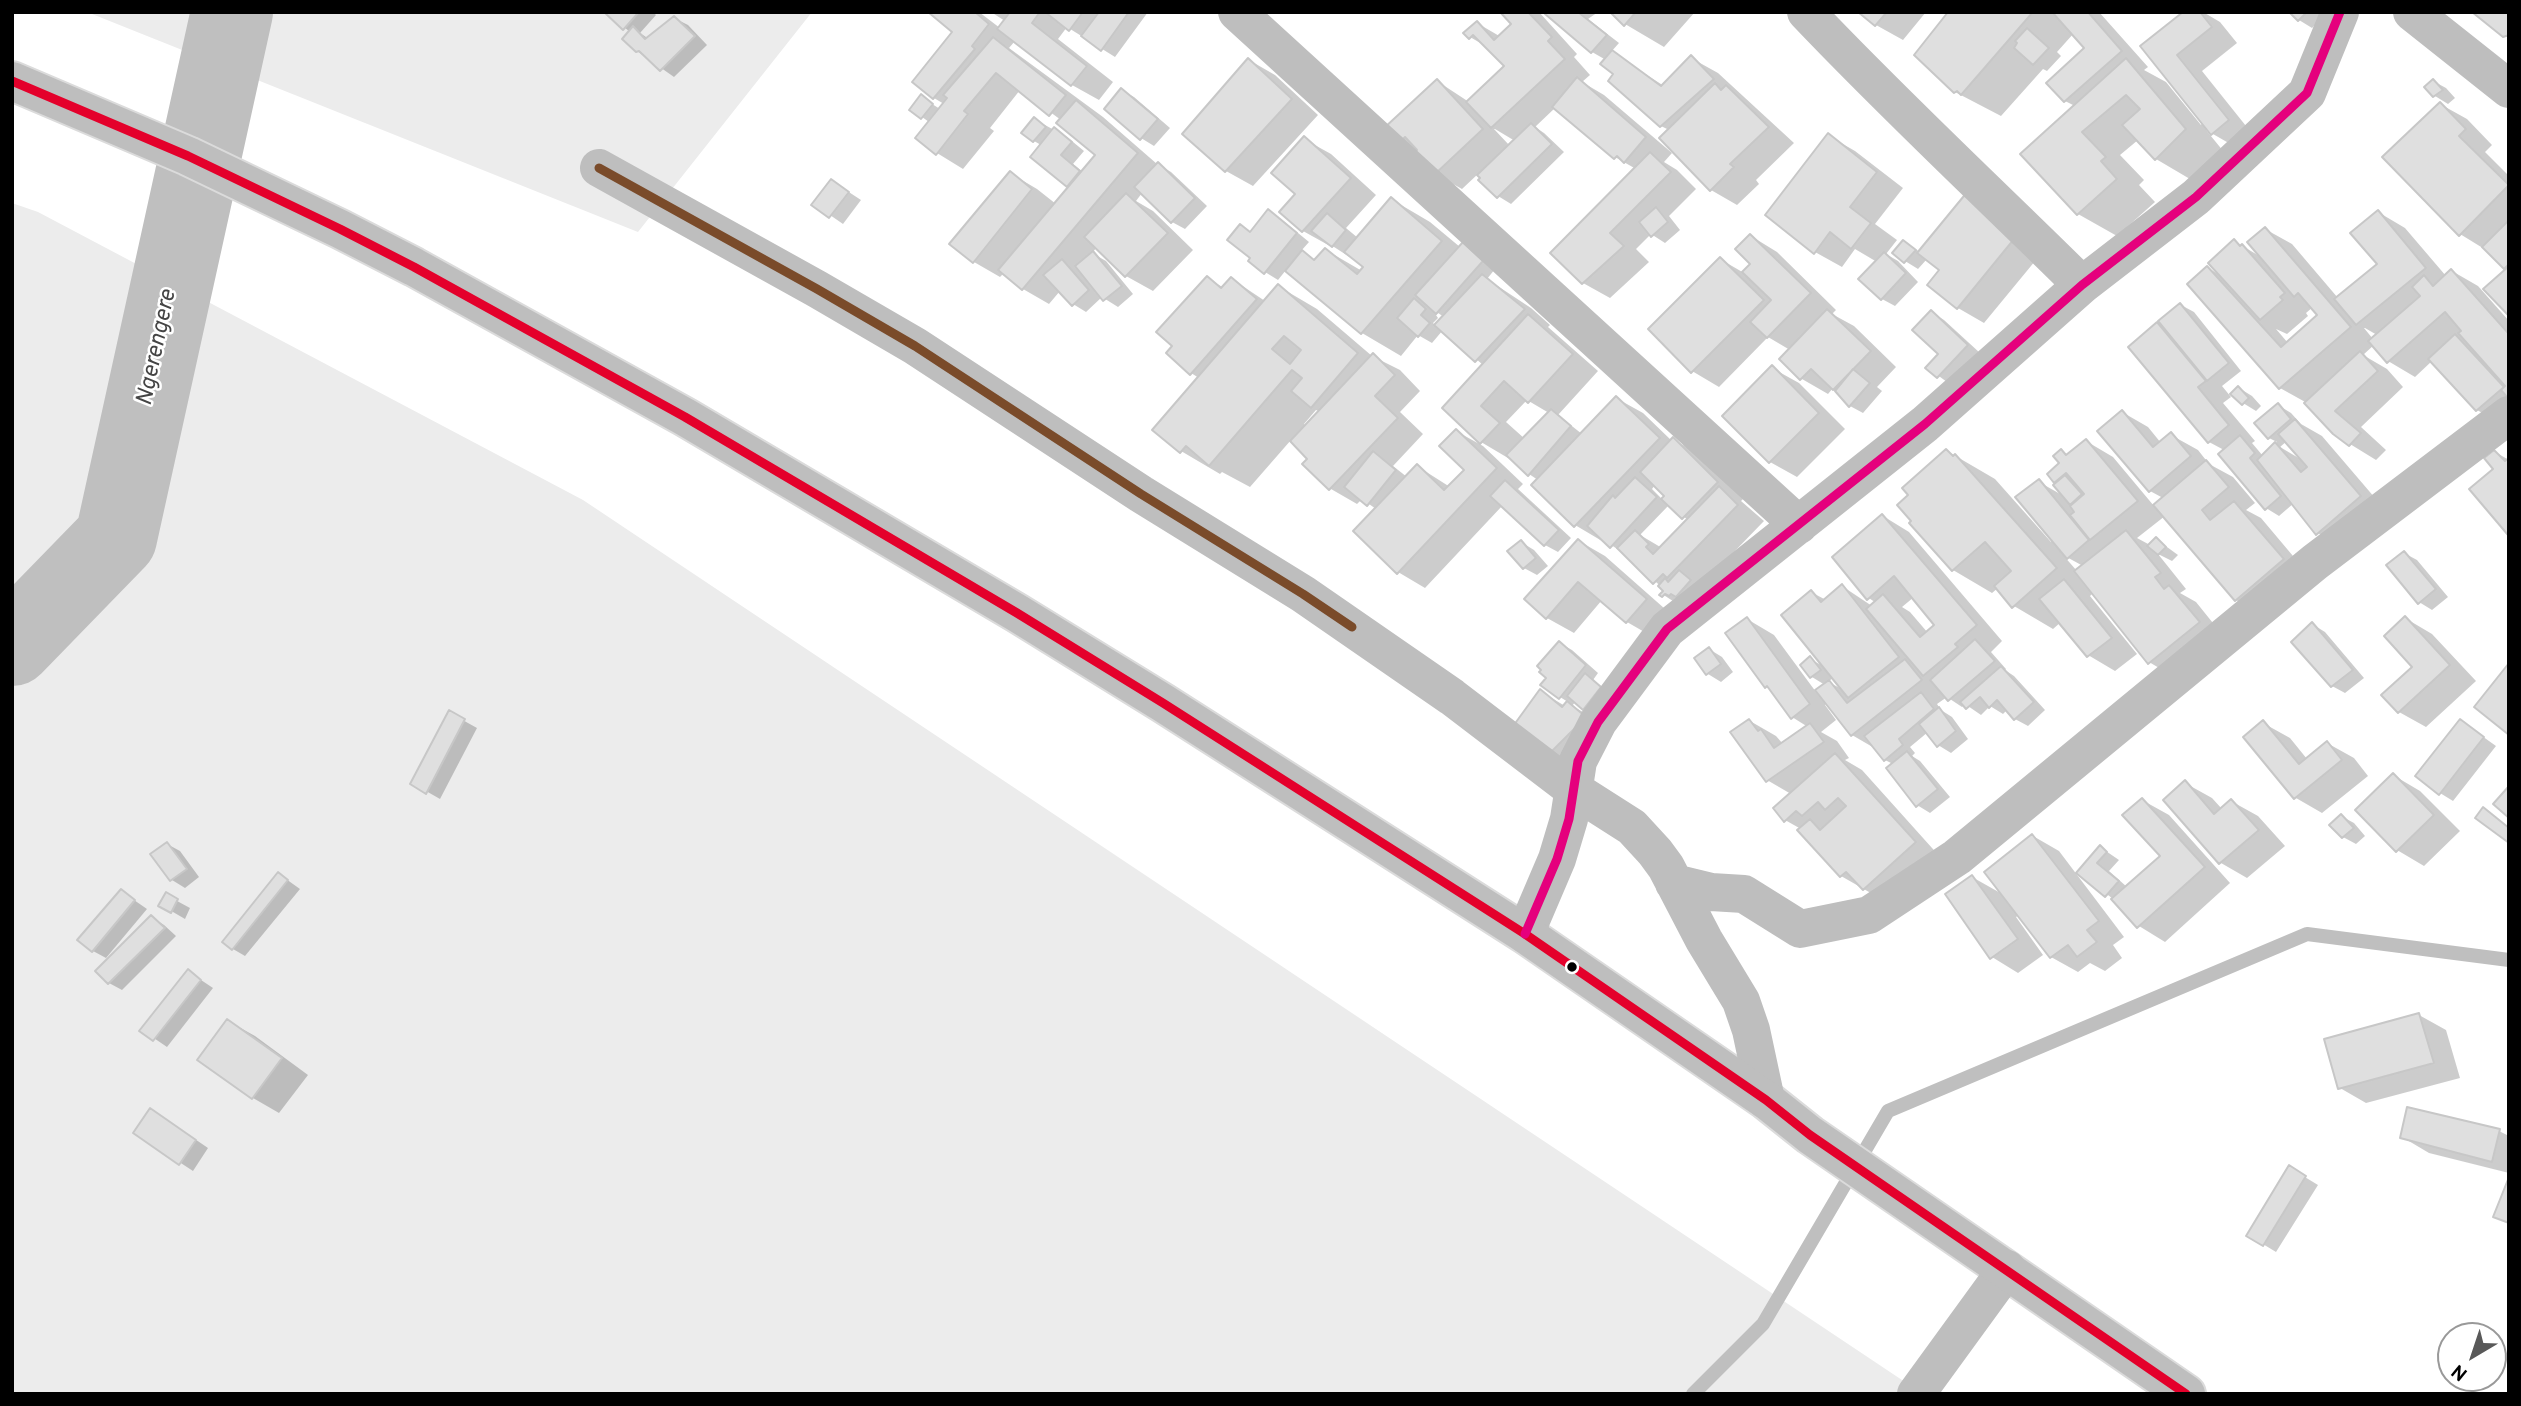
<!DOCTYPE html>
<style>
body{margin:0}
#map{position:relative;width:2521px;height:1406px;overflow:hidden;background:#fff;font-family:Overpass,sans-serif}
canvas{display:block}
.frame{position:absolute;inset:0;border:14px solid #000;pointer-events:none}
.north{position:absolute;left:2437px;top:1322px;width:70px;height:70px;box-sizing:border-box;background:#fff;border:2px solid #999;border-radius:50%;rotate:219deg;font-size:19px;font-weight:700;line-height:28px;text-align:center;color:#000}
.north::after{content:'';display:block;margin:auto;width:24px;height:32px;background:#595959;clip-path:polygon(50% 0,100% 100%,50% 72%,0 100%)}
</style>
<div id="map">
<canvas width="2521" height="1406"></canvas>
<div class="frame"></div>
<div class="north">N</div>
</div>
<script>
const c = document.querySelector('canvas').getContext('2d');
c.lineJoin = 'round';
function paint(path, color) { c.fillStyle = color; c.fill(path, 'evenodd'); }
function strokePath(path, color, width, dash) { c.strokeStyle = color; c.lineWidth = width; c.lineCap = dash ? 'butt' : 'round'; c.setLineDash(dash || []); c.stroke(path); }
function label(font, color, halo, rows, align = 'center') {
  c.font = font + ' Overpass,sans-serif'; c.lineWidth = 5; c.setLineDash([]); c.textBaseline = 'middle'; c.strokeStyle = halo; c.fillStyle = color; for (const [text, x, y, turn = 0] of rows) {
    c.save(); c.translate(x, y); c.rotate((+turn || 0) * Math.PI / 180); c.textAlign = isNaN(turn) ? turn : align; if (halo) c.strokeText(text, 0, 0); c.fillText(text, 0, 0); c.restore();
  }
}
paint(new Path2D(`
 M87,12H812L638,232Z
 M12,203L38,212L583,500L1923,1394H12Z`), '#ececec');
paint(new Path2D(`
 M606,12H653L656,15L640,33L649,39L674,18L688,25L707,45L674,77L637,51L630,32Z
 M930,12H979L1000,28L1005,21L991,12H1148L1115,57L1067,27L1058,39L1113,82L1099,100L1072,85L1015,41L1009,48L1103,117L1157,164L1171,172L1207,206L1185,229L1172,222L1142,193L1136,201L1153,211L1193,250L1153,291L1126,276L1097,247L1092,253L1106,261L1133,294L1118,307L1102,297L1086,312L1073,304L1060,291L1049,304L1023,289L1004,273L1000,277L974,262L1010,173L1037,189L1056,204L1070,187L1032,157L1041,145L1034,141V119L1067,137L1084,151L1073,164L1083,172L1097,155L1061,120L1020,90L990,128L994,131L963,169L937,153L929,122L911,109L921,97L940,109L944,104L934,98L954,32Z
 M1503,12H1539L1577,54L1574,57L1590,75L1582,82L1604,95L1672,153L1664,162L1677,170L1696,189L1669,216L1680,230L1665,243L1651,234L1636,249L1649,262L1610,298L1583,283L1552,253L1636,169L1615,157L1555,108L1535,127L1544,133L1564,152L1511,204L1498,196L1478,174L1462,189L1435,174L1399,143L1437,81L1469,102L1506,66L1489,48L1470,37L1477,23L1501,37L1514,24ZM1494,129H1495L1515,141L1510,146Z
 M1549,12H1598L1588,19L1619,43L1611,52L1664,86L1691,58L1718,73L1794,143L1756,180L1759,184L1737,205L1711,190L1669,130L1661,126L1615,74L1606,60L1592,52L1548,14Z
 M1612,12H1695L1664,47L1625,24Z
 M1861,12H1926L1903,40L1876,25Z
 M1951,12H2099L2148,67L2144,70L2166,82L2201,125L2203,122L2142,46L2185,12H2203L2220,22L2237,43L2202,71L2254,136L2239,149L2206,130L2224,152L2195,182L2156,159L2138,140L2120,155L2144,180L2139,185L2155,202L2117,236L2078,214L2075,106L2065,101L2087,48L2074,33L2057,52L2061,56L2047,71L2043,69L2001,116L1955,92Z
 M2291,12H2328L2312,28L2299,20Z
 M1249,60L1275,75L1318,115L1253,186L1226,171L1184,133Z
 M2433,81L2446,88L2455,98L2448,104L2435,96L2426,87Z
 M1121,90L1134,97L1170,128L1154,146L1141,138Z
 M2440,104L2467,119L2492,145L2485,152L2509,176V313L2508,269L2486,250L2460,234Z
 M1829,136L1855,151L1903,188L1875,224L1897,240L1886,254L1898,261L1918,282L1895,306L1882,299L1877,262L1855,249L1842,267L1815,252Z
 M1304,139L1331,154L1376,195L1346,228L1358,238L1391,199L1430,222L1460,247L1495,269L1487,279L1531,308L1550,325L1548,327L1598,371L1558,415L1582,434L1616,398L1643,413L1672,441L1673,439L1700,455L1744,498L1741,501L1764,521L1700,587L1676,603L1662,594L1665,590L1624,554L1603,539L1602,541L1575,525L1538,480L1529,474L1510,456L1508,458L1481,442L1444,408L1483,365L1443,330L1432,343L1418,335L1401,356L1362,333L1286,270L1278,280L1265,272L1253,258L1241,226L1251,233L1268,211L1281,219L1309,242L1301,251L1305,254L1317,261L1326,250L1362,271L1365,267L1331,245L1330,246L1303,231L1282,211L1297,194ZM1438,313L1444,317L1436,326L1433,323L1438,318L1436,315ZM1527,400L1549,413L1525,439L1506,422ZM1655,485L1667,496L1663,500L1652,489ZM1669,505L1688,520L1662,548L1640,535Z
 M832,181L861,200L843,224L814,204Z
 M1969,193L2045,249L1984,323L1958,308L1941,270L1927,259L1918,269L1905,261L1904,242L1920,252Z
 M2378,212L2405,228L2446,276L2452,271L2478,286L2509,321V421L2504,425L2477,410L2432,361L2415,377L2388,361L2374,345L2363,355L2387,369L2403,387L2361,427L2386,450L2376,460L2350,444L2307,403L2280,388L2208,268L2220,275L2234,241L2261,257L2265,229L2292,244L2338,298L2379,265ZM2313,307L2320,315L2288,343L2276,329L2287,334L2308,316L2306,313ZM2364,328H2365L2377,335L2373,339Z
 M1751,236L1777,252L1836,310L1832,314L1854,326L1896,367L1877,387L1882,391L1863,413L1850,406L1833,388L1828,394L1802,379L1781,359L1790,350L1768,337L1719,387L1692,371L1720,259L1744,273L1753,264Z
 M1207,278L1224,288L1232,279L1265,301L1278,286L1317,309L1372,356L1400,370L1420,391L1400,412L1423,434L1393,466L1407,477L1417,466L1450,487L1466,470L1456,431L1483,446L1523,484L1518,489L1571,538L1558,552L1545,545L1503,505L1425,588L1398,572L1376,509L1362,499L1357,504L1331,489L1305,464L1310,459L1291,440L1250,487L1222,472L1220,474L1181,451L1199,378L1191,373L1174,346ZM1316,410L1320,412L1306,426L1304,424Z
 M2181,305L2194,312L2241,371L2222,386L2231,397L2223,403L2255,441L2252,443L2263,456L2277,442L2269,438L2278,405L2291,413L2301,424L2322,436L2387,512L2344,549L2318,533L2294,503L2279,516L2266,508L2224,450L2209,442L2157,324L2167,330ZM2287,441L2302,460L2280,447Z
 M1931,312L1944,320L1980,353L1951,385L1928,368L1941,354Z
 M1772,368L1799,383L1845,429L1797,477L1770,462Z
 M2239,388L2252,396L2261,406L2256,411L2243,403Z
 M2122,412L2148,427L2161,443L2171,435L2198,450L2209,464L2233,477L2255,503L2246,510L2261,518L2309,575L2262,615L2236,600L2165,516L2137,538L2150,545L2156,539L2178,555L2172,561L2158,554L2186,589L2180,593L2196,602L2225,638L2176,678L2149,662L2093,593L2090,596L2137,654L2115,671L2088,655L2061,622L2053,629L2014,606L1998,588L1992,593L1953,570L1912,523L1910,495L1947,451L1995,479L2051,542L2053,540L2039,482L2062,495L2058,483L2055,481L2061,464V451L2069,455L2086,441L2113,457L2154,506L2163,498L2150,491ZM2063,555L2083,566L2077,571Z
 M2495,452L2509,460V533L2471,489L2495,469Z
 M1883,516L1909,532L2002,641L1991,652L2006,669L2005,670L2014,676L2045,710L2028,726L2015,719L2007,710L2003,714L1990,706L1981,715L1965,704L1962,707L1947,697L1937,704L1941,710L1952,717L1968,739L1951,753L1938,745L1928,732L1910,747L1915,753L1912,756L1920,761L1950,797L1930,813L1917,805L1893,764L1885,760L1876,749L1852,735L1827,703L1825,705L1836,720L1821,732L1837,741L1849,758L1845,760L1862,770L1941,858L1890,904L1841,876L1801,829L1785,820L1791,794L1767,780L1750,721L1776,736L1783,744L1808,727L1792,717L1773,690L1766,687L1747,619L1774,635L1816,692L1825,685L1812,677L1802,665L1810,659L1825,667L1811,592L1826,600L1842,586L1872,606L1876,603L1869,598ZM1914,597L1937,625L1928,633L1910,612L1902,607ZM1834,677L1844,690L1828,682Z
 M1579,541L1605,556L1673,616L1653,637L1627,622L1602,600L1574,633L1547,618Z
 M1521,542L1534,550L1548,566L1537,575L1524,568Z
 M2404,553L2417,560L2448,597L2432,610L2419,602Z
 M2405,618L2432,634L2476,681L2426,727L2399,712L2415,667Z
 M2312,624L2325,632L2364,678L2345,693L2332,686Z
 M1559,643L1572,650L1598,673L1593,680L1613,695L1576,701L1572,706L1594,718L1563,760L1537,745L1540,691L1565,706L1568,702L1560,697L1548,678Z
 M1709,649L1722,657L1733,672L1721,682L1708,674L1696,659Z
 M450,713L477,728L440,799L412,783Z
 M2461,721L2496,746L2453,801L2440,793Z
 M2263,723L2290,738L2307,759L2327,743L2354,758L2368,776L2322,813L2296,798L2245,738Z
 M2393,775L2420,791L2460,831L2424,866L2397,850Z
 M2185,783L2212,798L2222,809L2231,801L2258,816L2285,846L2247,878L2221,863L2166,801Z
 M2142,800L2169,815L2230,883L2165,942L2139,926L2117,902L2078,872L2100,847L2119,860L2109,871L2127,887L2162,856Z
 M2341,816L2354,823L2365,836L2356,844L2343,837Z
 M2033,836L2059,851L2124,937L2113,945L2122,958L2105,971L2090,963L2078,972L2051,957L2019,915L2016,917L2043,955L2018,973L1992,957L1972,877L2004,895Z
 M167,844L180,851L199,877L185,888L172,880L152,855Z
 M279,874L300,889L245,956L233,949Z
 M121,891L147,909L106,958L93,951Z
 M166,895L190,908L185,919L161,905Z
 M151,917L164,925L176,936L122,990L109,983L97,971Z
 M189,972L213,988L167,1047L142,1030Z
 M2419,1015L2446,1030L2460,1078L2366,1103L2340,1088Z
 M228,1021L255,1036L308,1075L279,1113L253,1098L200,1059Z
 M164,1118L208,1148L193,1171L135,1133Z
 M2499,1131L2509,1136V1173L2429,1153L2402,1137Z
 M2290,1168L2318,1185L2276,1252L2248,1235Z`), '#0003');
strokePath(new Path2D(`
 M1693,1394L1763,1324L1888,1111L2307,934L2509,960`), '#bfbfbf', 14);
strokePath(new Path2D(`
 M12,645L116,538L232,12`), '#bfbfbf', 82);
const building = new Path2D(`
 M604,12H639L623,30Z
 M928,12H975L989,24L972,46L975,49L933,99L912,82L952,32Z
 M1010,12H1040L1032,23L1087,66L1071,86L997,29Z
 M1045,12H1083L1069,31Z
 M1099,12H1129L1101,51L1081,36Z
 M1500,12H1528L1552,37L1548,41L1565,59L1491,128L1466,102L1504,66L1473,35L1469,39L1463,33L1477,21L1494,40L1511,24Z
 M1547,12H1578L1607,35L1591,53L1545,14Z
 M1610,12H1636L1624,26Z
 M1858,12H1887L1875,26Z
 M1948,12H2033L1961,95L1957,91L1954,93L1914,55Z
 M2052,12H2088L2122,51L2064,102L2046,83L2084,48Z
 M2183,12H2200L2212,27L2177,55L2229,120L2211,135L2140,46Z
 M2289,12H2307L2298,21Z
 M2472,12H2509V35L2503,37Z
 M674,16L695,36L660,71L639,51L636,52L622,39L633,26L645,39Z
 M2027,28L2049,48L2033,65L2014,48L2017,43L2015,41Z
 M993,37L1066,95L1049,116L996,73L964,111L968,114L936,155L915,138L947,98L943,95Z
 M1612,50L1661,86L1691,55L1714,79L1660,127L1608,81L1613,74L1600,64Z
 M1248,58L1292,99L1225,172L1182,134Z
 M2126,58L2186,129L2155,160L2122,125L2140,109L2126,95L2082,132L2106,157L2101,161L2117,179L2077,215L2020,154Z
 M1577,77L1646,137L1624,163L1617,156L1614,159L1552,107Z
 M1437,79L1483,129L1434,175L1414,153L1417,150L1405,137L1397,145L1383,129Z
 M2433,79L2443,90L2433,97L2424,87Z
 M1715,83L1721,90L1726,85L1769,127L1730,164L1734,167L1710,191L1659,138Z
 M1121,88L1158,119L1140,140L1104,109Z
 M921,94L933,104L921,119L909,110Z
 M1076,100L1138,153L1022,290L998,270L1095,155L1056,123Z
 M2440,102L2466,129L2459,136L2509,185L2459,236L2382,157Z
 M1034,117L1046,127L1033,142L1021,133Z
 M1531,123L1552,144L1497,198L1478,180L1480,178L1477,175Z
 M1054,127L1072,142L1061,155L1080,171L1067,187L1030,157Z
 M1828,133L1877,172L1850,207L1871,223L1851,249L1830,232L1814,254L1765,215Z
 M1304,136L1351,178L1302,232L1279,212L1295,194L1271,173Z
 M1650,152L1671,172L1610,233L1624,246L1582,284L1550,253Z
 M1158,162L1195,198L1171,223L1134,187Z
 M1010,171L1032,189L973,263L949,244Z
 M831,179L849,192L829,218L811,205Z
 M1968,191L2019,233L1957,309L1927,285L1939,270L1917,253Z
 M1126,193L1168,233L1125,277L1084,237Z
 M1391,197L1442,241L1361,334L1285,271L1302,250L1314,260L1325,248L1357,274L1363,267L1344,252Z
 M1656,207L1668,222L1651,237L1639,222Z
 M1268,209L1297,233L1264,274L1248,261L1250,258L1227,240L1240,224L1250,232Z
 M2378,210L2426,268L2356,325L2334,299L2377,264L2350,233Z
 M1327,213L1346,230L1332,247L1311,231Z
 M2509,220V264L2504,269L2482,247Z
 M2265,227L2351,327L2279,389L2187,284L2207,266L2281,347L2317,315L2298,293L2294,297L2247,242Z
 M1750,234L1811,293L1767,338L1750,322L1771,300L1742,272L1750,264L1735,249Z
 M2234,239L2240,246L2242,244L2285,293L2280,297L2283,300L2260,320L2208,263Z
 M1903,240L1916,250L1904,263L1892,253Z
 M1463,242L1483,261L1436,314L1415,295Z
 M1093,251L1122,286L1103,301L1075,266Z
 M1884,252L1906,273L1881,300L1858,279Z
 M1720,257L1764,300L1691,373L1648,329Z
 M1062,259L1089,290L1072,306L1043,275Z
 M2509,266V316L2483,289Z
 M2451,269L2509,334V395L2507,397L2501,390L2505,386L2458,333L2461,331L2445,312L2387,363L2368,341L2420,296L2412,287L2424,275L2433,286Z
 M1482,274L1525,309L1475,362L1434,325Z
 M1207,276L1221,288L1231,277L1257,299L1190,375L1166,353L1172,346L1156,332Z
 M1278,284L1358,353L1311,408L1291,391L1302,378L1292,370L1209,466L1186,446L1180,453L1152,430ZM1284,336L1301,350L1290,364L1272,349Z
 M1414,298L1426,309L1421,315L1430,323L1418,337L1397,318Z
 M2180,303L2229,363L2207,381L2158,321Z
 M1827,309L1871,351L1833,390L1811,369L1800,380L1779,359Z
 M1931,310L1968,345L1937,378L1925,368L1938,354L1912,330Z
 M1528,314L1573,354L1528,403L1504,381L1481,406L1500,423L1480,444L1442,408Z
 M2157,322L2206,381L2198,387L2229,425L2208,443L2128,347Z
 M2455,334L2504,387L2476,411L2428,359Z
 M2360,351L2378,371L2335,411L2361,433L2349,446L2333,434L2304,403Z
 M1373,353L1395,375L1375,396L1398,418L1329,490L1302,464L1307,459L1290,441Z
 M1772,365L1819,413L1769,463L1722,416Z
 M1853,369L1870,383L1849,407L1835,391Z
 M2238,386L2249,398L2242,405L2230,394Z
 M1616,396L1660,438L1574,527L1531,485Z
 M2278,403L2291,419L2268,439L2254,423Z
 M1551,409L1571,426L1528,476L1506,455Z
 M2122,410L2153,447L2171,432L2191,456L2149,492L2097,431Z
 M2295,419L2361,496L2316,535L2257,460L2275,442L2301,472L2307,467L2278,434Z
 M1456,429L1497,468L1397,574L1353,531L1417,464L1444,490L1464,470L1439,446Z
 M2240,435L2255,453L2250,458L2281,496L2265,510L2218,454Z
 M1673,437L1718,482L1682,519L1661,499L1664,496L1640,472Z
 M2086,439L2138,501L2090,540L2070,515L2074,512L2070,506L2084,494L2066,473L2054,483L2047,474L2059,463L2053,456L2061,449L2066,455Z
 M1946,449L1953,456L1955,454L2057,568L2012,608L1994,586L2011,571L1985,542L1952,571L1909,523L1911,521L1897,505L1908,495L1902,488Z
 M2494,450L2505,461L2509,458L2508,535L2469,489L2493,469L2484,458Z
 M1373,451L1396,470L1367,506L1344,487Z
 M2206,460L2229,487L2202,510L2210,520L2234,501L2284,559L2235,601L2153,505Z
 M2065,475L2082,494L2070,505L2053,485Z
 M1635,477L1657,497L1610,548L1587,526L1613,495L1615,498Z
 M2039,479L2089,540L2067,559L2015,497Z
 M1505,480L1559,530L1544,546L1490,496Z
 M1719,486L1738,505L1667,578L1663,574L1653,584L1617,548L1635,530L1649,544L1646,547L1653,554Z
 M1882,514L1977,625L1955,644L1958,647L1923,676L1866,609L1883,594L1920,637L1934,625L1894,576L1867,600L1832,557Z
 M2126,530L2161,573L2155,577L2164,589L2169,585L2200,622L2148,664L2074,571Z
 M2156,537L2166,547L2158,555L2147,546Z
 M1578,539L1647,599L1626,623L1578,582L1546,619L1524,599Z
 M1521,540L1536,558L1523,569L1507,551Z
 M2404,551L2436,589L2418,604L2386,565Z
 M1679,570L1691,580L1676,597L1671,594L1669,596L1665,594L1662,597L1659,595L1663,591L1658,586L1665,578L1668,582Z
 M2064,579L2112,638L2087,657L2039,599Z
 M1842,584L1899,657L1848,698L1781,615L1811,590L1821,602Z
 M2405,616L2450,665L2398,713L2381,695L2412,667L2384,636Z
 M1747,617L1810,704L1791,719L1767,686L1765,688L1725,633Z
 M2312,622L2353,670L2331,687L2291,642Z
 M1975,639L1995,661L1948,701L1930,680Z
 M1559,641L1586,665L1559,699L1540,685L1546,678L1539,672L1541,670L1537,666Z
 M1709,647L1721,664L1706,675L1694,658Z
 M1810,656L1821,670L1810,678L1800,665Z
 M1905,659L1922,680L1851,736L1815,690L1829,680L1847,703Z
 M2509,663V735L2474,707Z
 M2001,666L2034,702L2014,720L1997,700L1989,708L1980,697L1966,709L1960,702Z
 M1585,673L1601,687L1583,710L1567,696Z
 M1540,689L1562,707L1567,701L1586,717L1552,751L1511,729Z
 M1921,692L1934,709L1899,739L1903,745L1884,761L1864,736Z
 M1939,707L1956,731L1937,747L1919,724Z
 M449,710L465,719L426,794L410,784Z
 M1749,719L1758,731L1761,729L1774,748L1810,723L1824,742L1766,782L1730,732Z
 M2460,719L2484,737L2439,795L2415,776Z
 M2263,720L2299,764L2327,741L2342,760L2294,799L2243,737Z
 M1907,751L1938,789L1916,807L1886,768Z
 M1835,753L1916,842L1863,890L1846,872L1840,877L1797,830L1810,819L1820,830L1846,806L1838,798L1825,810L1818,802L1802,816L1796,811L1784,822L1773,808Z
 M2393,773L2434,815L2396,852L2355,810Z
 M2185,780L2214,814L2231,799L2259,830L2219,864L2163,800Z
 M2509,786V818L2493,804Z
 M2142,798L2205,867L2137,928L2111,899L2160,856L2122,815Z
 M2483,807L2509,828V843L2475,818Z
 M2341,814L2354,828L2342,838L2329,825Z
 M2032,834L2099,921L2087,930L2097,942L2077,957L2068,945L2050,958L1984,872Z
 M167,842L187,869L170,881L150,854Z
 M2100,845L2107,852L2097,863L2119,881L2105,897L2076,873Z
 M278,872L288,880L232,950L222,942Z
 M1972,875L2018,939L1990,959L1945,894Z
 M121,889L135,900L92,952L77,940Z
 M166,892L178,899L171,913L158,906Z
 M151,915L165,928L108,984L95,971Z
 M188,969L201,980L153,1041L139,1031Z
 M2419,1013L2434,1063L2338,1089L2324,1039Z
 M227,1019L282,1058L252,1099L197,1060Z
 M2407,1107L2500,1129L2492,1162L2400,1138Z
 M150,1108L196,1140L179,1165L133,1133Z
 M2289,1165L2306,1176L2263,1246L2246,1236Z
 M2509,1177V1223L2493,1217Z`);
paint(building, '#dfdfdf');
strokePath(building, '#c7c7c7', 2);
const highway = new Path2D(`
 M12,81L188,156L340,229L414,267L685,417L1017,613L1163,703L1525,934L1766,1100L1810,1135L1913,1206L2186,1394`);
strokePath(highway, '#dbdbdb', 42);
strokePath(new Path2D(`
 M1237,12L1799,525
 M1806,12C1895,106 1990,194 2082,285
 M2412,12L2509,89
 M599,168L817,289L915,346L1141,494L1303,594L1452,697L1574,790L1632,827L1655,852L1666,867L1704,940L1741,1001L1751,1030L1766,1100
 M1674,883L1711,892L1744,894L1800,929L1869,915L1957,857L2315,562L2509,415
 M1525,934L1557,859L1569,819L1578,761L1598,722L1667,629L1925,424L2082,285L2196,197L2307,93L2340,12
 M1916,1394L2007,1269`), '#bebebe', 38);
strokePath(highway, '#bebebe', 38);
strokePath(new Path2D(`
 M12,81L188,156L340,229L414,267L685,417L1017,613L1163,703L1525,934L1766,1100L1810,1135L1913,1206L2186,1394`), '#e4002b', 9);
strokePath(new Path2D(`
 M599,168L817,289L915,346L1141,494L1303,594L1352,627`), '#7a4b2a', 9);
strokePath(new Path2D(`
 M1525,934L1557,859L1569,819L1578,761L1598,722L1667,629L1925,424L2082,285L2196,197L2307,93L2340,12`), '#e5007d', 9);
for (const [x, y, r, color] of [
 [1572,967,6,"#000"]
]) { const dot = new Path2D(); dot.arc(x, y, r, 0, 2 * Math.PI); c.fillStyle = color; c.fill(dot); strokePath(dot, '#fff', 2.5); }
label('italic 23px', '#444', '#fff', [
 ["Ngerengere",158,348,-78]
]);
</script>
